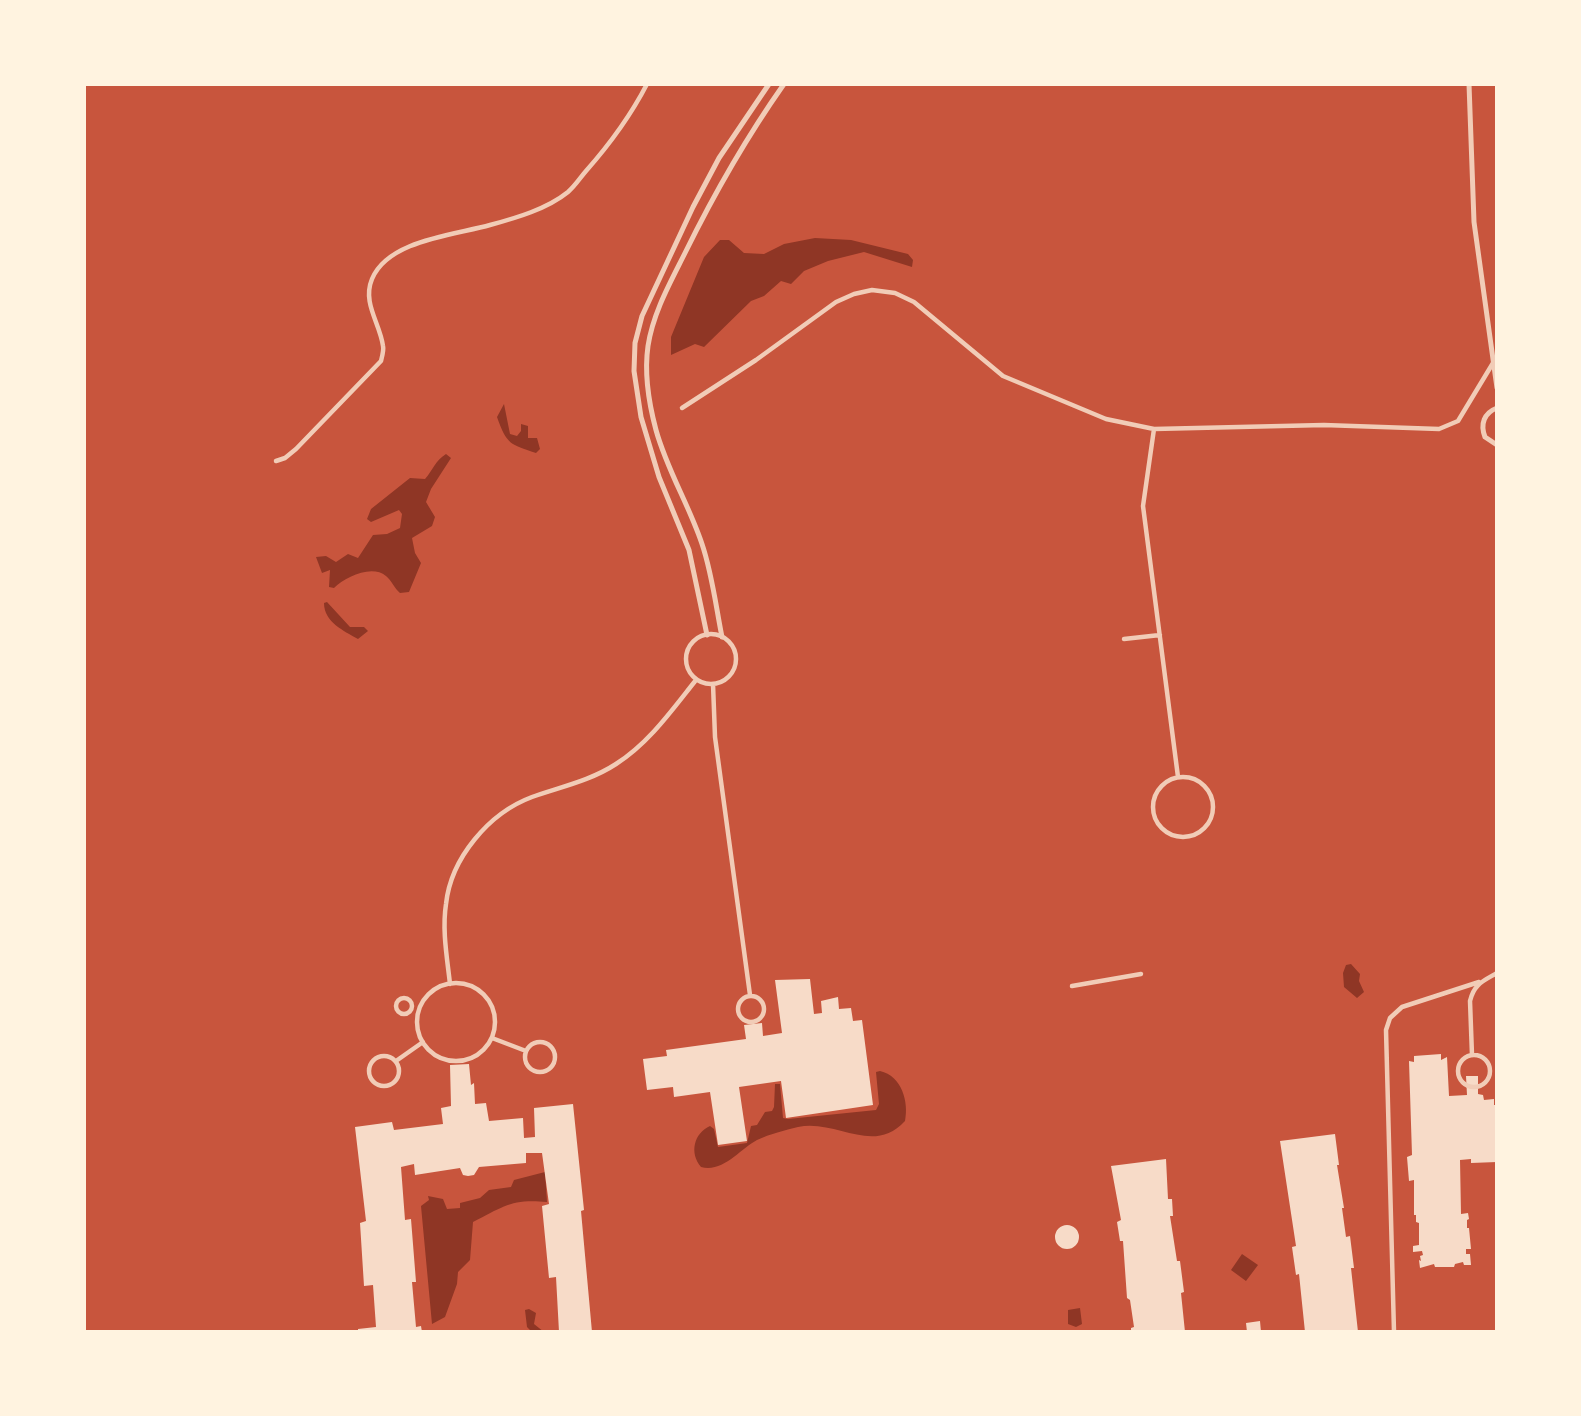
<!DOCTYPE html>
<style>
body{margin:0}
#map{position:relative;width:1581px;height:1416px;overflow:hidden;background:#c8553d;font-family:"Fira Sans Condensed",sans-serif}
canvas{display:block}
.frame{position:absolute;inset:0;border:86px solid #fff3e0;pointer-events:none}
</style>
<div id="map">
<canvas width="1581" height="1416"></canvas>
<div class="frame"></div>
</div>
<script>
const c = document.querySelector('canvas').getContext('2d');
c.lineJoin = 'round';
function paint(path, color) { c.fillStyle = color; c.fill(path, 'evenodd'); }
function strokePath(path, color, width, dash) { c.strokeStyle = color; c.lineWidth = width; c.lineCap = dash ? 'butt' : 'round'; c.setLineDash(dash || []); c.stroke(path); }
paint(new Path2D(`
 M815,238L851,240L908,254L913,260L912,267L864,252L828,261L804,271L791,284L781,281L764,296L751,301L704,347L695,344L671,355V337L704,257L720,240H729L744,253L764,254L784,244Z
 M504,404L510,434L517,436L521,431V424L528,426V438H537L540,449L536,453C510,444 507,445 497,417Z
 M446,454L451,458L431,489L426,502L435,517L432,526L412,538L415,553L421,563L409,592L400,593C394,588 392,581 386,576C372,564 345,577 334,588L329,587L330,570L322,573L316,557L326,556L336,562L348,554L358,558L373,535L387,534L400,528L402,514L399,510L371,522L367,519L371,509L410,478L425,479C433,470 435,461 446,454Z
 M327,602L350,627H364L368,631L358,639C344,631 324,622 324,603Z
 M1351,964L1360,974L1359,981L1364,992L1357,998L1344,987L1343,973L1346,965Z
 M880,1071C902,1076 909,1102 905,1121C873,1156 837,1119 798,1127C785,1130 770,1134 757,1140C740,1149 723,1173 701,1167C689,1153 694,1133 710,1126L714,1129L718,1147L747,1143L751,1126L757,1125L765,1112L772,1111L774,1107L775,1084H780L783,1118L788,1119L876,1110L879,1104L876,1072Z
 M545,1172L547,1202C511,1199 505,1206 473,1222L470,1260L458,1272L457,1284L445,1317L432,1324L421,1206L429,1200L428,1196L443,1199L447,1209L460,1208V1203L480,1198L489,1190L511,1187L514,1180Z
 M1242,1254L1258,1265L1246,1281L1231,1270Z
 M1080,1308L1082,1324L1076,1327L1068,1324V1310Z
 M529,1309L536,1313L534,1324L544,1332H532L527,1327L525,1310Z`), '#8f3625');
paint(new Path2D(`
 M810,979L814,1014L822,1013L821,1001L838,997L839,1009L851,1008L853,1021L862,1020L873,1105L786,1118L781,1081L739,1087L747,1141L718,1145L710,1092L674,1097L673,1087L647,1090L643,1059L667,1056L666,1050L746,1039L744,1025L762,1023L763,1036L782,1033L775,980Z
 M1441,1054V1060L1447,1057L1449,1096L1467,1095L1466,1076H1478V1094L1483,1095L1484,1100L1494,1099V1105H1497V1162L1471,1163V1159L1460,1160L1461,1214L1468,1213L1469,1219L1467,1220V1228H1469L1471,1249H1466V1254H1470L1471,1265H1464L1463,1262L1455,1264L1454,1267H1435L1434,1264L1420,1268L1419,1260L1421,1261L1420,1256L1423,1255L1422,1251L1413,1252V1246L1419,1245V1223L1416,1222V1215H1414V1180L1409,1181L1407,1157L1412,1155L1409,1061L1414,1062V1056Z
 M469,1064L471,1085L474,1083L475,1104L486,1103L489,1121L523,1118L524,1138L535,1137L534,1108L573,1104L584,1210L581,1211L592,1332H559L556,1277L549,1278L542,1206L549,1204L542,1153H526V1163L479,1167L474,1175L468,1176L463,1175L460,1168L415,1175L414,1164L401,1167L405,1220L411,1219L416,1282H412L416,1327L421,1326L422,1332H358V1329L376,1327L373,1285L364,1286L360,1223L366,1221L355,1127L392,1122L394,1130L443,1124L441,1108L451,1106L450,1065Z
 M1335,1134L1339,1165H1337L1344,1208H1342L1346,1237L1350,1236L1354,1268H1351L1358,1332H1305L1299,1274L1296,1275L1292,1247L1296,1246L1280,1141Z
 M1166,1159L1168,1199H1172L1173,1216H1170L1177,1261H1180L1184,1292L1181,1293L1185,1332H1131V1328L1134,1327L1130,1300L1127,1298L1123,1241H1120L1117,1222L1121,1220L1111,1166Z
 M1055 1237a12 12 0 1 1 24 0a12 12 0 1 1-24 0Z
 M1260,1321L1261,1332H1247L1246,1323Z`), '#f7dbc8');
strokePath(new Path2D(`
 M682,408L756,360L836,302L854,294L872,290L895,293L914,302L1003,376L1106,419L1154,429L1324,425L1439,429L1458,421L1493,363
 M1154,429L1143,506L1178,777
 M276,461L285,458L296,449L381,361C382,357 384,350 383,346C380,323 362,303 372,279C388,240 455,235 490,225C516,218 547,209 568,192C575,186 580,178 586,171C609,145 631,115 647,84
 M686 659a25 25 0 1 1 50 0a25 25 0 1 1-50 0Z
 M1124,639L1160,635
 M713,684L715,737L750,995
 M1153 807a30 30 0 1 1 60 0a30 30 0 1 1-60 0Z
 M417 1022a39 39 0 1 1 78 0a39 39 0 1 1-78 0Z
 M450,984C447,957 442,930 446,904C451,858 489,813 532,797C560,787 590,781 616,764C649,743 672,710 696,680
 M1072,986L1141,974
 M738 1009a13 13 0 1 1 26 0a13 13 0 1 1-26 0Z
 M396 1006a8 8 0 1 1 16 0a8 8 0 1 1-16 0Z
 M492,1038L526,1051
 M525 1057a15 15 0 1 1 30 0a15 15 0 1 1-30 0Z
 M1472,1055L1470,1001C1474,984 1483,981 1497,973
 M1458 1071a16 16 0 1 1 32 0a16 16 0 1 1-32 0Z
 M369 1071a15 15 0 1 1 30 0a15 15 0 1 1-30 0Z
 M396,1061L423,1042
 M1394,1332L1386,1030L1390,1018L1402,1007L1479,982`), '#f1ccb7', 4.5);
strokePath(new Path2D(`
 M1469,84L1474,222L1497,388
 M1497,408C1484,413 1480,424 1485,437L1497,445
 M707,635L689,550L659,477L641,417L634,371L635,343L642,316L693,207L719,158L769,84
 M722,637C716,607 712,573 702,544C689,505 667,470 656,430C649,404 644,374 648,346C653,313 670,283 685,253C714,194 746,138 784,84`), '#f1ccb7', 5);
</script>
